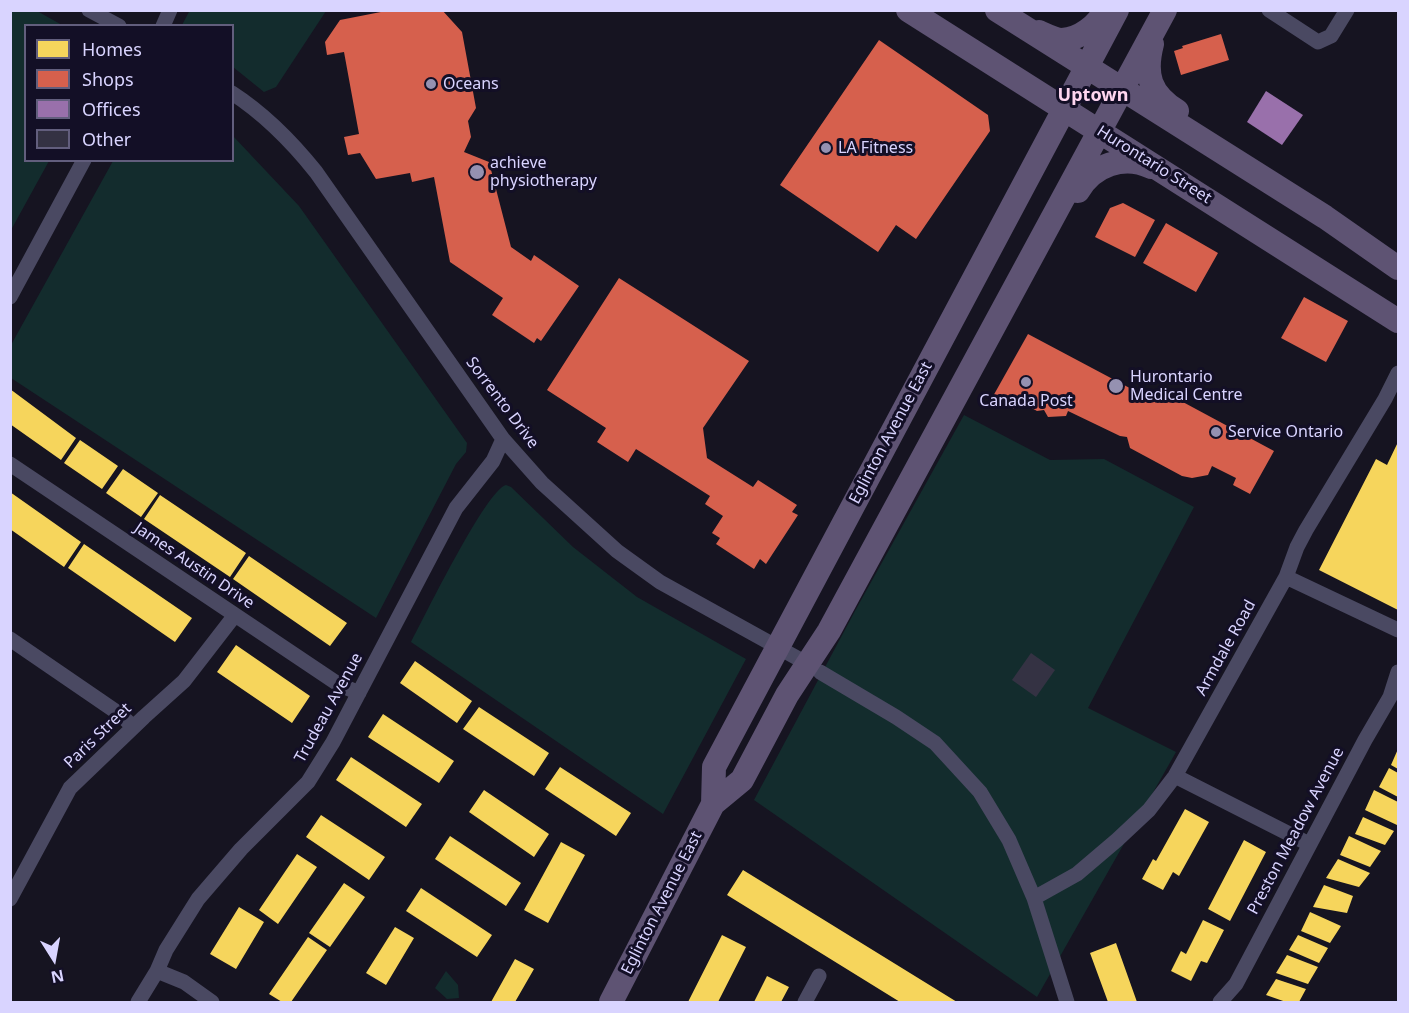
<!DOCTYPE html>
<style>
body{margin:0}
#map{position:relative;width:1409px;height:1013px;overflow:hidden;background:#161421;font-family:"Noto Sans",sans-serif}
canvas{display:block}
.frame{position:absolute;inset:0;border:12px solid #d9d4ff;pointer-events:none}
.legend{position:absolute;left:24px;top:24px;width:210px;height:138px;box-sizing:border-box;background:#130f26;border:2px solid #625e7d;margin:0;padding:8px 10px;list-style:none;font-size:18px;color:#d9d4ff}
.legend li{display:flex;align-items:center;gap:12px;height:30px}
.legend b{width:30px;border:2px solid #625e7d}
.north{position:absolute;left:24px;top:929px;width:60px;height:60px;-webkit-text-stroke:4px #130f26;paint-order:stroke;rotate:169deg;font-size:16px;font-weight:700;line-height:24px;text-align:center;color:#d9d4ff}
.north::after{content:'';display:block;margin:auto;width:21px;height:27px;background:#d9d4ff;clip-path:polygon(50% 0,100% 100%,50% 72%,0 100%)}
</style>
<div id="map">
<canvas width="1409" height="1013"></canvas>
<div class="frame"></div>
<ul class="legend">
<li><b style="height:16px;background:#f6d55c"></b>Homes</li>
<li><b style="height:16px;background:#d6604d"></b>Shops</li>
<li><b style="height:16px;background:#9970ab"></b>Offices</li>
<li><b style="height:16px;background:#343243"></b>Other</li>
</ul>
<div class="north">N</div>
</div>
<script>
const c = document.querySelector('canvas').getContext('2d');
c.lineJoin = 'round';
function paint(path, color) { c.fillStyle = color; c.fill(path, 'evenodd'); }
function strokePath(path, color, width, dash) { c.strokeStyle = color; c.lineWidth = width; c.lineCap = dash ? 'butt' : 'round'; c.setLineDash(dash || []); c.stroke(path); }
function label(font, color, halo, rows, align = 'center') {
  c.font = font + ' "Noto Sans",sans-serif'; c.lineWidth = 6; c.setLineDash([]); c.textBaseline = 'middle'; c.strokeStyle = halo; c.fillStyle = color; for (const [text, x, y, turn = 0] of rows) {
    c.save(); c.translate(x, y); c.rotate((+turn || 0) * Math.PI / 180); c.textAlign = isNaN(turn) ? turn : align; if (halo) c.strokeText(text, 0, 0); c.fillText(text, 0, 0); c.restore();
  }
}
paint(new Path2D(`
 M11,10L37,11L62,25L26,26V160L49,161L11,230Z
 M190,10H326V11L276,87L264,92L233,67L232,26L182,25Z
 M233,136L299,206L467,443L466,452L456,464L376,618L11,378V345L113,161L232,160Z
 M964,415L1050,460L1104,459L1194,507L1088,708L1176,752L1037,997L754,800L855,611Z
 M506,485L511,487L573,547L637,597L746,659L663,814L411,642C424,618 486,490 506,485Z
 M446,971L458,985L459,998L447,999L435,988Z`), '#132c2d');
paint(new Path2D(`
 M10,389L76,438L61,460L10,424Z
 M80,440L118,466L102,489L64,463Z
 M1398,442V610L1319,570L1376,459L1387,465Z
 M123,469L158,493L141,517L106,493Z
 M10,492L81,542L64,567L10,529Z
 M160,495L246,553L230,577L144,519Z
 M84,544L192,618L175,642L68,568Z
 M249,556L347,623L330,646L233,579Z
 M236,645L310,696L292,723L217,672Z
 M415,661L472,701L457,723L400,683Z
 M479,707L549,753L534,776L463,729Z
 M383,714L454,761L439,783L368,737Z
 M1398,749V769L1391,765Z
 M351,757L422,804L406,827L336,780Z
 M560,767L631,813L616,836L545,789Z
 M1389,768L1398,773V797L1379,787Z
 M484,790L549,834L534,857L469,812Z
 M1374,790L1398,802L1397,825L1365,810Z
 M1185,809L1209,822L1179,876L1173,872L1163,890L1142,879L1153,859L1156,861Z
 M321,815L385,857L369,880L306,837Z
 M1363,817L1394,831L1385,845L1355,834Z
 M450,836L521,883L506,906L435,859Z
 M1349,836L1381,851L1370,867L1340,855Z
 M1244,840L1266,852L1230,921L1208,909Z
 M561,842L585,855L548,923L524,910Z
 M297,854L317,867L278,924L259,910Z
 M1338,859L1370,873L1359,887L1326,878Z
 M743,870L957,1002H900L727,895Z
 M344,883L365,897L330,947L309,933Z
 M1324,885L1353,896L1347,913L1313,907Z
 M421,888L492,935L477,957L406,911Z
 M239,907L264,922L236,969L210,954Z
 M1310,912L1341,926L1330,943L1301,931Z
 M1203,920L1224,930L1207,963L1201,961L1191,981L1171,971L1181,951L1186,954Z
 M395,927L414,938L386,985L366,973Z
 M722,935L746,947L718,1002H688Z
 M1298,935L1328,948L1319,963L1289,950Z
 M308,937L327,950L291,1002H282L269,994Z
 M1116,943L1137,1002H1108L1090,953Z
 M1287,955L1318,967L1308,984L1276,973Z
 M515,959L534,969L515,1002H491Z
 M767,976L789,987L781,1002H754Z
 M1276,979L1306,989L1299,1002H1286L1266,995Z`), '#f6d55c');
paint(new Path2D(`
 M391,10H442L462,32L476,108L468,121L471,137L464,152L489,162L511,247L531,261L534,255L579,286L541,341L537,338L534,343L492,315L503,298L450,262L434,177L412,182L410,173L376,179L360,153L348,155L344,137L359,134L344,52L327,55L325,42L340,20Z
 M1221,34L1229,60L1181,75L1174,51L1183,48L1182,46Z
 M879,40L988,115L990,131L916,239L896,225L878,252L780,185Z
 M1123,203L1155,220L1135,257L1095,237L1110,208Z
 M1166,223L1218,253L1196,292L1143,263Z
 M619,278L749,361L703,428L707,458L753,487L758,480L797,505L792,512L798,515L766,564L760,559L754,569L716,544L720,538L712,533L723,516L705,504L710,496L636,449L628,462L597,442L606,428L547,390Z
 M1304,297L1348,321L1326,362L1281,338Z
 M1028,334L1156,402L1159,397L1168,394L1274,451L1250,494L1233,485L1236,478L1212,466L1208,475L1192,478L1182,476L1130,448L1127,437L1120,436L1068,411L1066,416L1048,417L1044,410L1037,411L1019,401L1014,409L992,398Z`), '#d6604d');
paint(new Path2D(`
 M1266,91L1303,115L1282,145L1247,122Z`), '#9970ab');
paint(new Path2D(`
 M1031,653L1055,670L1036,697L1012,680Z`), '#343243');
strokePath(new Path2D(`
 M89,10L119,26
 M1269,10L1318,42L1331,36L1347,10
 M163,26L170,10
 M232,93C266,115 292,142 316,172L503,439L542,483L617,551L660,582L808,664
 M10,297L84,160
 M10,464L338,684L359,693
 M1286,577L1398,630
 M10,639L121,715L133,727
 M820,672L896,717L935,743L980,792L1009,840L1034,898L1067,1002
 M1175,776L1309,844
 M1034,898L1077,874L1117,840L1149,810L1175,776L1286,577L1297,547L1306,530L1385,399L1398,373
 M10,899L70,788L144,717L184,681L235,615
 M157,971L184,982L212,1002
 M138,1002L157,971L166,950L198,899L241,849L308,782L333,742L456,508L493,461L503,439
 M805,1002L819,976
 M1220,1002L1236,984L1365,740L1390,697L1398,672`), '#4a4962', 15);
strokePath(new Path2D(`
 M908,10L1398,321
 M997,10L1325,217L1398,268
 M1039,32C1046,35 1055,40 1062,40C1080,39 1098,25 1105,10
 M1152,44C1144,75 1150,94 1177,111
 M1078,191C1093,165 1124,154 1151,167
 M713,804L714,767L1117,10
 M611,1002L713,804L742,780L787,695L829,631L1165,10`), '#5e5373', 24);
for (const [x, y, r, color] of [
 [431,84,6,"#9591b1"],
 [826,148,6,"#9591b1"],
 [477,172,8,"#9591b1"],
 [1026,382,6,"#9591b1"],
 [1116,386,8,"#9591b1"],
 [1216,432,6,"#9591b1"]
]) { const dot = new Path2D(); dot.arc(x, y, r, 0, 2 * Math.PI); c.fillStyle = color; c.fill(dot); strokePath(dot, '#130f26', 2); }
label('16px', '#d9d4ff', '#130f26', [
 ["Oceans",443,84],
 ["LA Fitness",838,148],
 ["achieve",490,163],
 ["physiotherapy",490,181],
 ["Hurontario",1130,377],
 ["Medical Centre",1130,395],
 ["Canada Post",1026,401,"center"],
 ["Service Ontario",1228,432]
], 'left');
label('16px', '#d9d4ff', '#130f26', [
 ["Hurontario Street",1154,165,32],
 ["Sorrento Drive",502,403,53],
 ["Eglinton Avenue East",891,433,-62],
 ["James Austin Drive",194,566,34],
 ["Armdale Road",1226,648,-61],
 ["Trudeau Avenue",329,708,-61],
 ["Paris Street",98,736,-44],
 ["Preston Meadow Avenue",1296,831,-62],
 ["Eglinton Avenue East",662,903,-63]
]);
label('bold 18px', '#ffd6f0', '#130f26', [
 ["Uptown",1093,96]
]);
</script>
